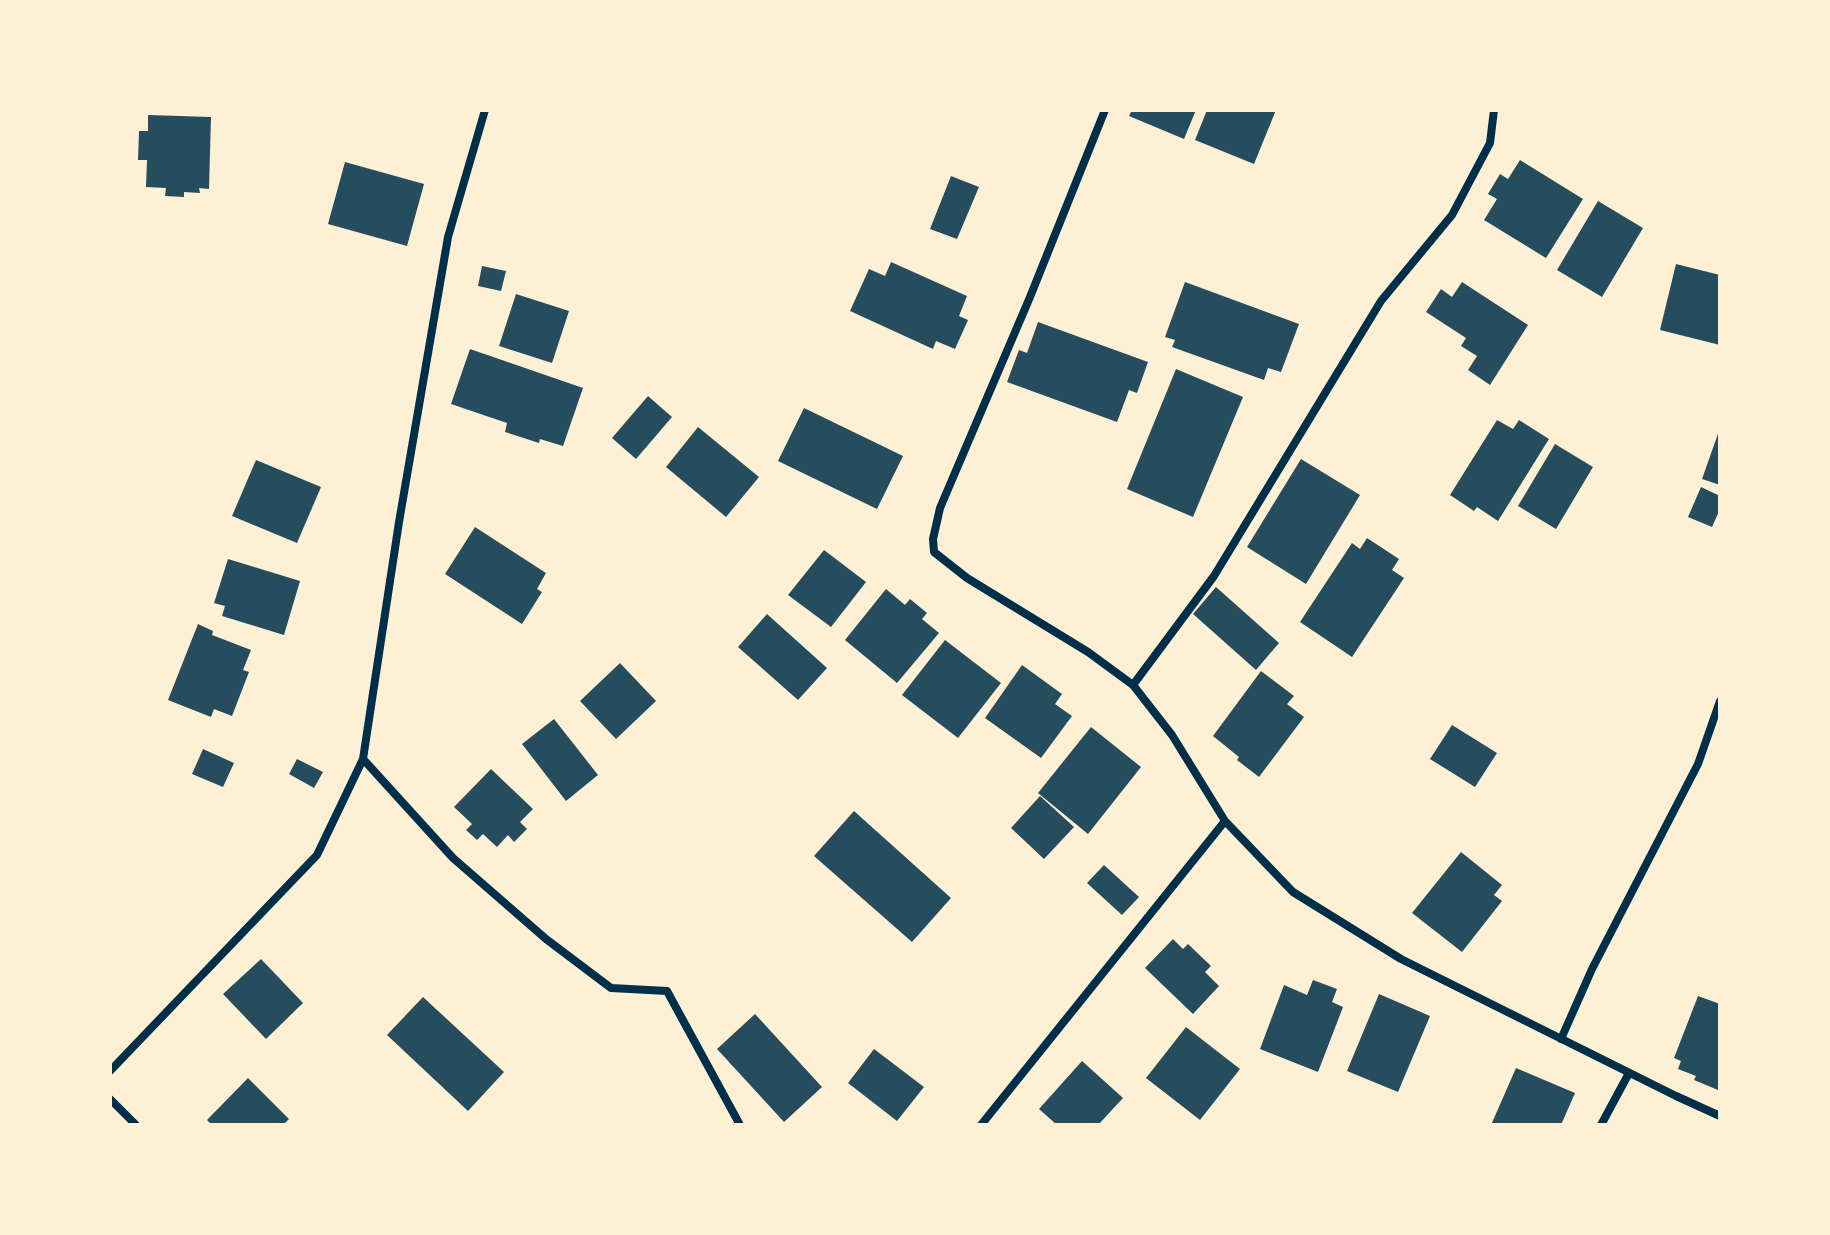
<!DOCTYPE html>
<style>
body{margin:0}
#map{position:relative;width:1830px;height:1235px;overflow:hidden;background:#fdf0d5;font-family:Karla,sans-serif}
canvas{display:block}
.frame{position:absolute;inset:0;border:112px solid #fdf0d5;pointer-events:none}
</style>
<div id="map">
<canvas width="1830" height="1235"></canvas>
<div class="frame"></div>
</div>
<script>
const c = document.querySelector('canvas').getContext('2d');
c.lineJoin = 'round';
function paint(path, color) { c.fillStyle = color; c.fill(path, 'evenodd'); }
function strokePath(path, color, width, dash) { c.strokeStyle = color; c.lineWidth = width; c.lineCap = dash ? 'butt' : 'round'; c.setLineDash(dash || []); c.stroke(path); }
paint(new Path2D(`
 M1132,110H1196L1184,139L1129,116Z
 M1207,110H1276L1254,164L1195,140Z
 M148,115L211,117L209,189L199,188L200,193L184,192V197L165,196L166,188L146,187L147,160H138L139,131H148Z
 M1520,160L1583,199L1546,258L1484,220L1497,199L1488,194L1500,174L1508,179Z
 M345,162L424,184L407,246L328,224Z
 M951,176L979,187L957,239L930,229Z
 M1598,201L1643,228L1602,297L1557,270Z
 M891,262L967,296L959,316L968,320L955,349L936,341L933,349L850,311L869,269L885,276Z
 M1676,264L1720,275V345L1660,330Z
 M482,266L506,271L501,291L478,286Z
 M1185,282L1299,324L1281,372L1268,368L1264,380L1172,347L1175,340L1165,337Z
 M1462,282L1528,325L1490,385L1468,370L1477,356L1461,346L1466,338L1426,312L1441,289L1452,297Z
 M516,294L569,311L552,363L499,346Z
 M1038,322L1148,362L1137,393L1129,390L1117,422L1007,382L1019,350L1027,353Z
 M470,349L583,388L563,446L540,439L539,443L505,432L507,423L451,404Z
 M1176,369L1243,397L1193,517L1127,489Z
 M648,396L672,417L636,459L612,438Z
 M804,408L903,456L877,509L778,461Z
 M1497,420L1513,429L1519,420L1549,439L1498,521L1477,507L1474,511L1450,495Z
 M698,427L759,477L726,517L666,467Z
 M1720,428V485L1702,479Z
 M1555,444L1593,467L1556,529L1518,506Z
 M1301,459L1360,495L1306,584L1247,547Z
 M256,460L321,487L297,543L232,516Z
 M1701,487L1720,496V509L1712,527L1688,517Z
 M475,527L546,573L537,589L542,592L522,624L445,574Z
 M1367,538L1399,559L1392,570L1404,578L1352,657L1300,622L1352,543L1360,549Z
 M824,550L866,582L831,627L788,595Z
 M228,559L300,581L284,635L222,616L225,606L214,603Z
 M1216,587L1279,643L1256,670L1193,614Z
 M886,589L905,605L910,599L927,613L922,619L939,633L897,683L845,640Z
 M767,614L827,668L798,700L738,647Z
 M198,624L213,631L212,635L251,650L243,670L249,672L232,716L214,709L211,717L168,700Z
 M945,640L1001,683L958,738L902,695Z
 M620,663L656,701L616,739L580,701Z
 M1022,665L1062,694L1055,704L1072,716L1041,758L985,718Z
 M1261,671L1294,696L1287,704L1304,717L1259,777L1237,760L1239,757L1213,736Z
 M554,719L598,775L566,801L522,744Z
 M1452,725L1497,753L1475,787L1430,759Z
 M1091,727L1141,767L1088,834L1038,793Z
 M203,749L234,763L223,787L192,774Z
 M297,759L323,772L314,788L289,774Z
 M491,769L533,809L520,822L527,829L514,842L508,835L497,847L483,834L477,840L466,830L472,824L454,807Z
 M1040,796L1074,827L1044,859L1011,828Z
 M854,811L951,898L912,942L814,856Z
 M1461,852L1502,885L1494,895L1502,901L1462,952L1412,913Z
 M1104,865L1139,897L1122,915L1087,883Z
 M1173,939L1183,949L1188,944L1211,966L1205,972L1219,986L1193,1014L1145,968Z
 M261,959L303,1003L266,1039L223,994Z
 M1313,980L1337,989L1332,1002L1343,1007L1318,1072L1260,1049L1284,985L1307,995Z
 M1379,994L1430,1016L1398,1092L1347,1071Z
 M1698,996L1720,1004V1085L1718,1090L1694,1080L1696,1076L1678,1069L1681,1061L1674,1058Z
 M423,997L504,1072L468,1111L387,1035Z
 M755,1014L822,1087L784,1122L717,1049Z
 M1186,1027L1240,1069L1200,1120L1146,1078Z
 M874,1049L924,1087L897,1121L848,1083Z
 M1082,1061L1123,1098L1098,1125H1057L1039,1109Z
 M1516,1068L1575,1093L1561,1125H1491Z
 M248,1078L289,1119L283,1125H212L207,1120Z`), '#264d5e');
strokePath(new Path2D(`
 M1105,110L1030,297L940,508L933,539L934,552L967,578L1088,652L1133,685L1172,735L1225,821L1293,892L1401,959L1676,1096L1720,1116
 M1133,685L1214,576L1381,301L1452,215L1490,143L1494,110
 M363,759L453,858L546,939L611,988L667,991L740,1125
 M1561,1039L1592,969L1698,764L1720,701
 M110,1071L317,855L363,759L399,522L448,237L485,110
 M110,1099L136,1125
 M981,1125L1225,821
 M1601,1125L1629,1073`), '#003049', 8);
</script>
